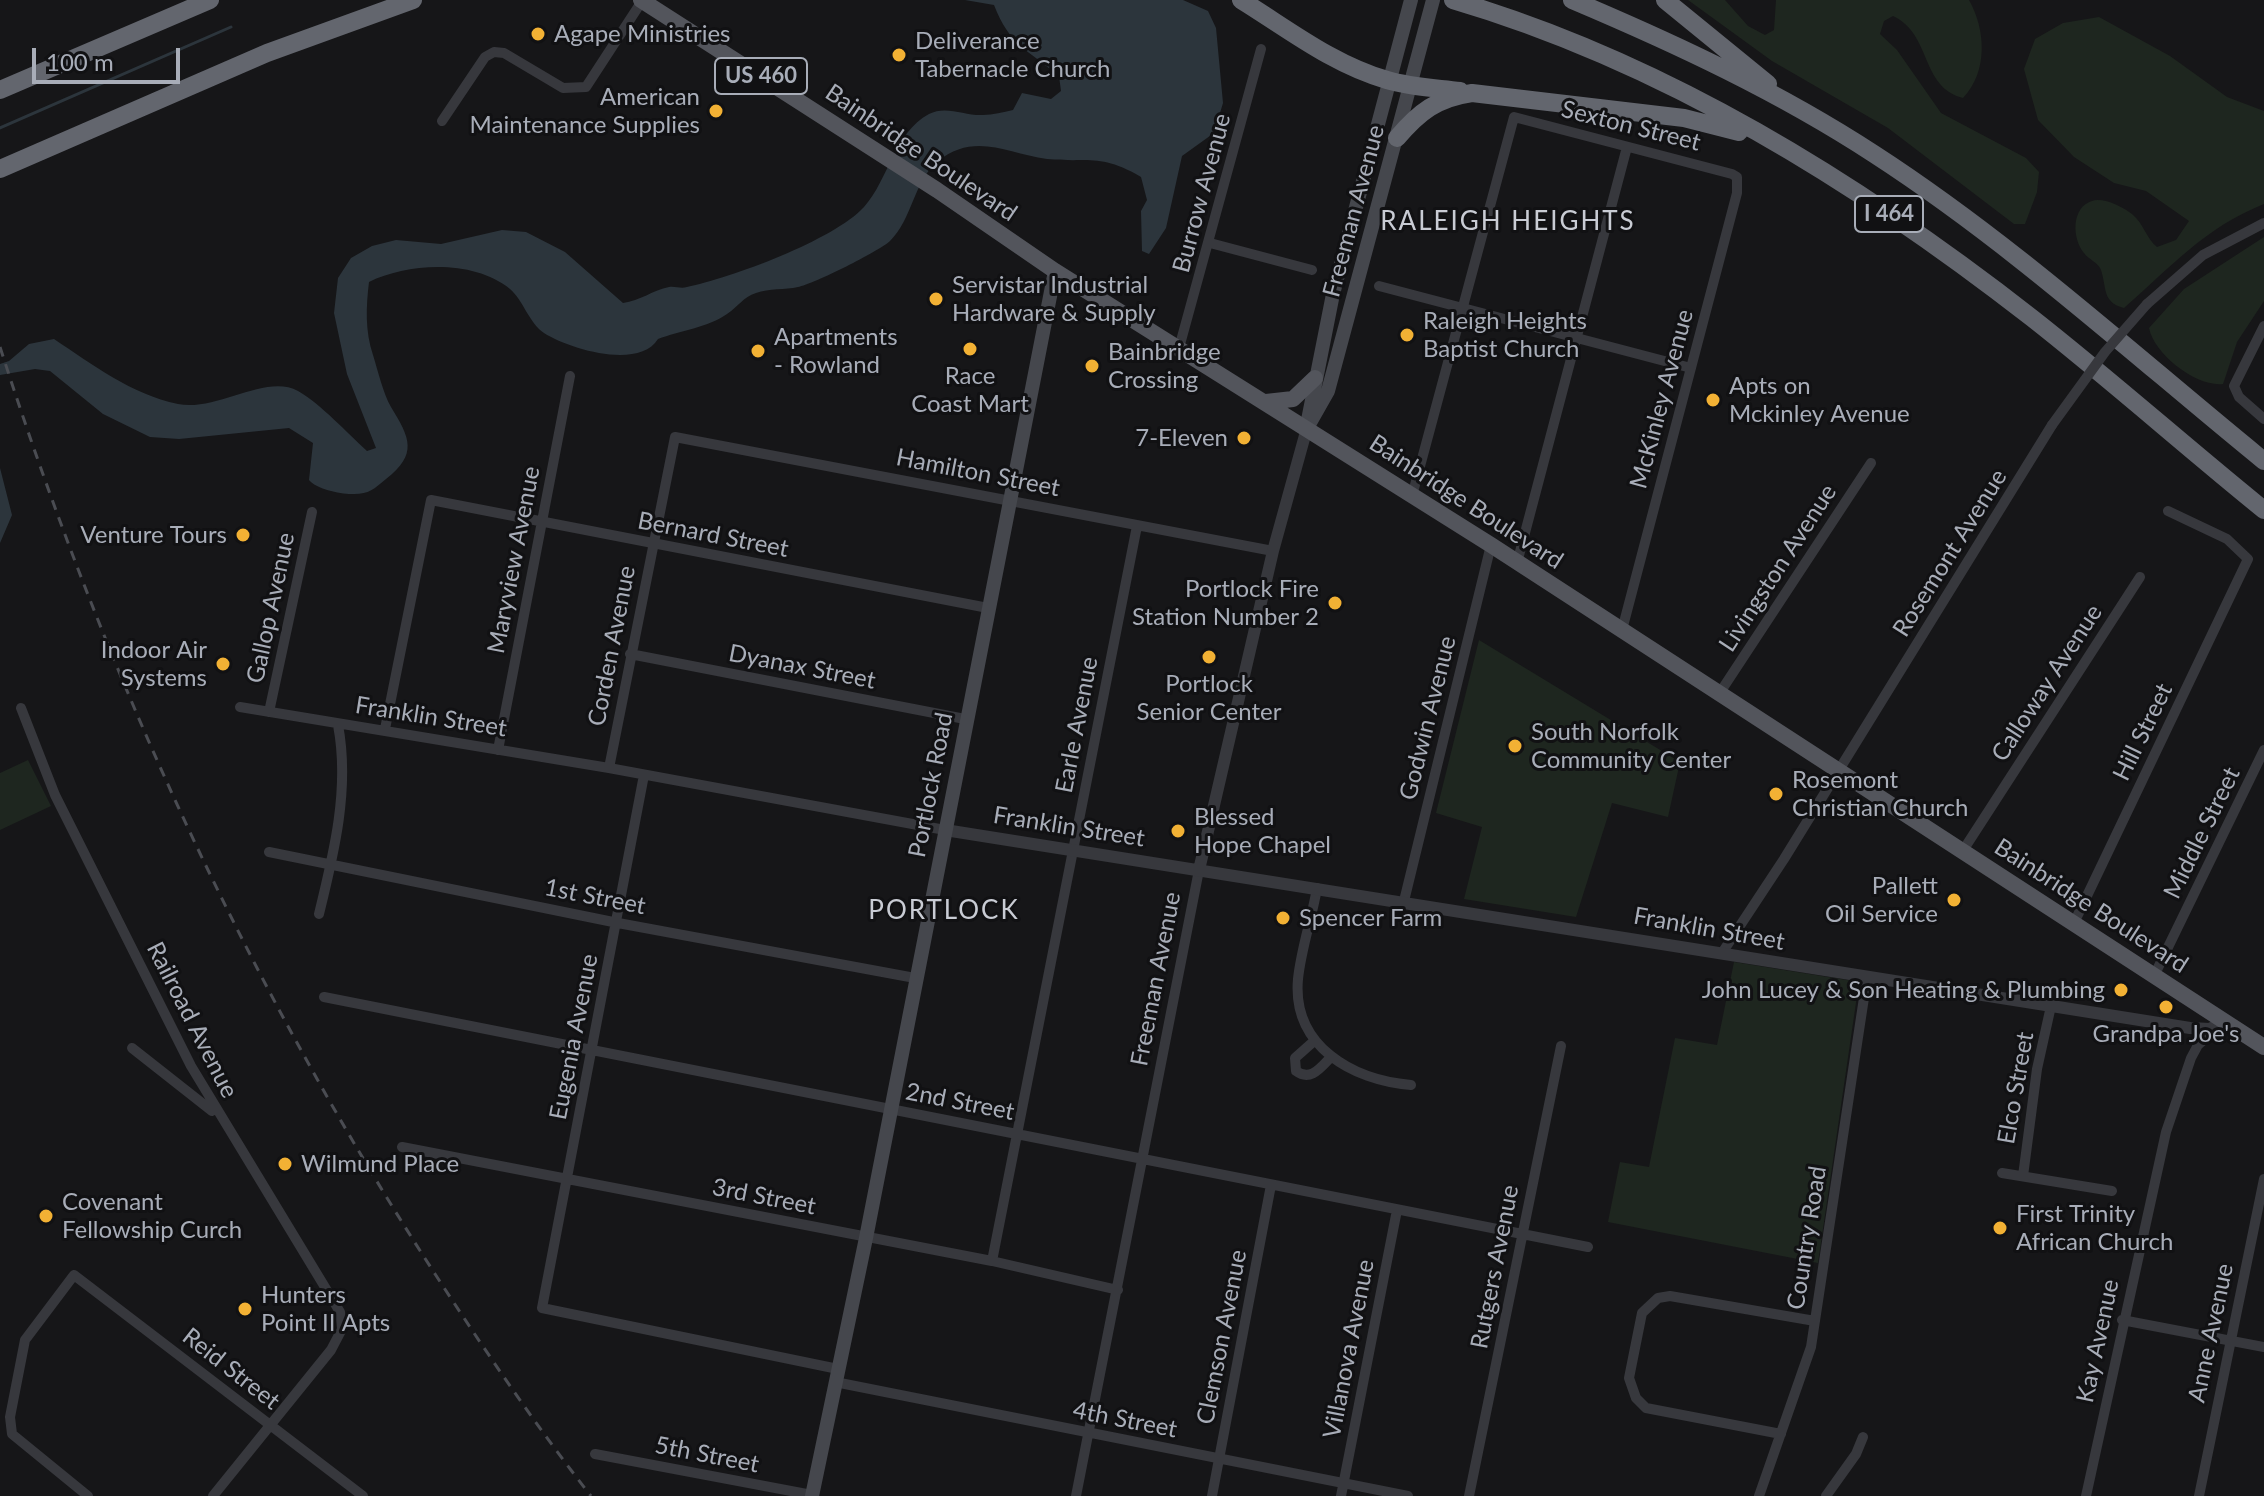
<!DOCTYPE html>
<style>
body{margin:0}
#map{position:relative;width:2264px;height:1496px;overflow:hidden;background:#161618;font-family:Lato,sans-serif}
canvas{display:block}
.scale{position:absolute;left:32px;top:48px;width:148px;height:36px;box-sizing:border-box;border:4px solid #a8adb8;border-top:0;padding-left:10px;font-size:24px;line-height:28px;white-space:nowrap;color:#a8adb8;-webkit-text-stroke:6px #111113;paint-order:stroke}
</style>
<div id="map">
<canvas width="2264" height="1496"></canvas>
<div class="scale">100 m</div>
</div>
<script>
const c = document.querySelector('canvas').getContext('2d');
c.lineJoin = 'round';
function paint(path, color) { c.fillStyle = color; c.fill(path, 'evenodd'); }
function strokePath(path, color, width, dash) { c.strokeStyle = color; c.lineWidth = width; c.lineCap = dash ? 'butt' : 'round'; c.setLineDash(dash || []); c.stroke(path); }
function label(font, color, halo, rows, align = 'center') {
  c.font = font + ' Lato,sans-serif'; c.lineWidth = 6; c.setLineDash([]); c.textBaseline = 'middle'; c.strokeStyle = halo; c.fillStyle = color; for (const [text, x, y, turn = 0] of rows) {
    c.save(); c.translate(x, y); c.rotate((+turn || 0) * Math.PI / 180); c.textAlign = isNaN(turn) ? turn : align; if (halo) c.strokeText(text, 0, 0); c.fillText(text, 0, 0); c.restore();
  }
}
paint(new Path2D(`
 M1688,0H1725L1748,26L1765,35L1774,30L1776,0H1969C1986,30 1988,72 1963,98C1920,87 1932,34 1893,16L1884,21L1880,34L1897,50L1941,113L2026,158L2039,172L2037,192L2025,224H2014L1888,128L1772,61Z
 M2099,17L2170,56L2227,97L2264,111V204C2204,228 2171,267 2124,308C2102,302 2107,289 2101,270C2098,262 2089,260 2084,253C2072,239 2071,207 2092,201C2103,197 2123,207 2132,214C2144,224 2146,238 2157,247L2176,240L2189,221L2146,191L2114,183L2074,157L2038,120L2024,69L2035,39L2063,23Z
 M2264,237V301L2237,342L2223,384C2196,387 2154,354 2149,328L2184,289Z
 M1479,640L1680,762L1668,817L1612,803L1576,917L1464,899L1482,827L1436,813Z
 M28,760L51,806L0,830V773Z
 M1734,962L1859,982L1818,1263L1608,1222L1620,1162L1649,1167L1675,1038L1717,1045Z`), '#1e261f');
paint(new Path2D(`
 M965,0H1183L1208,11L1216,28L1223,103L1214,133L1182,156L1166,228L1149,254L1142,251L1141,211L1147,200L1141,177C1100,153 1088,163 1047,159C1007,154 975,131 937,162C914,181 912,220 890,241C879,251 814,284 798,287C785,290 769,288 756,293C743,297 738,307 727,314C709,327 679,331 658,339C639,370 569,349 544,333C529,323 523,300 510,289C473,259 408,263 369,282C366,307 365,331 373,355C378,371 383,393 391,407C410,438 418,454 386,479C374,489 369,494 354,494C343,495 316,489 309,480L313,443L289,428L179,439L150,437L103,414L50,371L35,369L0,375V364L9,361L29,344L54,339C93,365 131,394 178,404C216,412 266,373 298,391C322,405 346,432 367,451L376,448L347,374L334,313L338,278L351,258L372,246L396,240L441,244L502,230L526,232L565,252L623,303C640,301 653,290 669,287C675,286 681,289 687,287C731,278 834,240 864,207C889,179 894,133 929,114C946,105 965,116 983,115C993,115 1003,112 1013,110L1022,93L1051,99L1061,91L1059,76C1027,49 1010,46 994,5Z
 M0,468L12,515L0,543Z`), '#2c353c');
strokePath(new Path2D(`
 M0,128L231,27`), '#2c353c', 3);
strokePath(new Path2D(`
 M442,121L485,57L494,52L504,53L563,88L586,87L642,1
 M1210,243L1312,270
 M1379,286L1691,368
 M2147,304L2203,255L2264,223
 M2264,326L2234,386L2239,397L2264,419
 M1179,348L1261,49
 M1412,496L1514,117L1732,174L1737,177V193L1622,630
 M1517,563L1627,147
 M630,654L965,719
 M1719,694L1871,463
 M240,707L609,768L945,830
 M21,708L55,795L191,1066L340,1312L342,1329L331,1350L213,1496
 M269,712L312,512
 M385,729L431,500L988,608
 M498,750L570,376
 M609,768L675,437L1273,551
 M644,775L542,1308L838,1369
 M269,852L618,923L915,978
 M1962,852L2140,577
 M1317,888C1312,918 1301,949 1298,979C1292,1046 1352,1080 1411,1085
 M1404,901L1491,545
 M319,914C334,853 350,788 338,725
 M2074,923L2248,559L2227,539L2168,511
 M1722,953L1784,859L2052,425
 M2154,976L2264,750
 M324,997L1588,1247
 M1313,1042L1295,1058L1296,1071C1311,1082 1321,1067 1331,1057
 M132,1048L212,1111
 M402,1147L992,1261L1118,1290
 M2002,1173L2112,1191
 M2023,1176L2037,1069L2051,1006
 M992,1261L1137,526
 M2122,1320L2264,1347
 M835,1382L1408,1496
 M1781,1434L1646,1408L1636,1398L1629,1378L1642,1313L1658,1298L1670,1296L1815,1321
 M595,1454L812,1495
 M88,1496L12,1434L10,1417L25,1340L74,1275L363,1496
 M1076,1496L1199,870
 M1212,1496L1271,1185
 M1341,1496L1397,1210
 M1469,1496L1561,1046
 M1759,1496L1811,1347L1867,978
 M1826,1496L1856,1454L1863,1437
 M2086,1496L2166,1132L2191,1058L2198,1045L2220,1026
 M2199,1496L2264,1179`), '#37383d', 10);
strokePath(new Path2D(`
 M945,830L2190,1028L2210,1029L2224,1021
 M1199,870L1273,551L1307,428`), '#37383d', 12);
strokePath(new Path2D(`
 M1308,420L1333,294L1411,0
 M1307,428L1328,391L1433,0
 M812,1496L866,1238L1055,271`), '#45474d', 14);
strokePath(new Path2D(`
 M641,0L937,190L1055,271L1491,545L2264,1047
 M1266,402L1293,399L1315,378`), '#53555c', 16);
strokePath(new Path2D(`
 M1241,0C1288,29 1332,64 1387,80C1410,87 1436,88 1460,91
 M1453,0C1664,62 1859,183 2032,318C2111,380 2186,447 2264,510
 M1572,0C1676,44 1779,92 1874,154C2013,244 2136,357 2264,461
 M1665,0L1768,84
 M0,90L210,0
 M1397,138C1419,112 1437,98 1472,93L1684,118L1739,132
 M0,169L267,53L413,0`), '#63666e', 18);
strokePath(new Path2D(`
 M0,347C105,675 249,988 437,1277C486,1352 536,1426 591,1496`), '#4a4c52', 3, [10, 8]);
strokePath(new Path2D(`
 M2052,425L2105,352L2147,304`), '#37383d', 10);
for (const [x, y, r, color] of [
 [538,34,8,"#f2b134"],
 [899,55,8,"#f2b134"],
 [716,111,8,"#f2b134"],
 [936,299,8,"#f2b134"],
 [1407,335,8,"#f2b134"],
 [970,349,8,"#f2b134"],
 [758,351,8,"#f2b134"],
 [1092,366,8,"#f2b134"],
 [1713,400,8,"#f2b134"],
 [1244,438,8,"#f2b134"],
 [243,535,8,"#f2b134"],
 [1335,603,8,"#f2b134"],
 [1209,657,8,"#f2b134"],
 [223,664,8,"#f2b134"],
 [1515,746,8,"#f2b134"],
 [1776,794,8,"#f2b134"],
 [1178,831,8,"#f2b134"],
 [1954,900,8,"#f2b134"],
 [1283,918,8,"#f2b134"],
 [2121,990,8,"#f2b134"],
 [2166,1007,8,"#f2b134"],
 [285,1164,8,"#f2b134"],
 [46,1216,8,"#f2b134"],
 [2000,1228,8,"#f2b134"],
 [245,1309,8,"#f2b134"]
]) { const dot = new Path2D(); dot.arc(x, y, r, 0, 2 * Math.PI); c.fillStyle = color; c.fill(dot); strokePath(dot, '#111113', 3); }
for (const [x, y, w] of [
 [761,76,92],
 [1889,214,68]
]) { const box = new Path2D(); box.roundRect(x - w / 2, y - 18, w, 36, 6); c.fillStyle = '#111113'; c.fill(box); strokePath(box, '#a8adb8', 2); }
label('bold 22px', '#a8adb8', null, [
 ["US 460",761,76],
 ["I 464",1889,214]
]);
label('24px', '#a8adb8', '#111113', [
 ["Agape Ministries",554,34],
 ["Deliverance",915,41],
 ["Tabernacle Church",915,69],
 ["American",700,97,"right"],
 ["Maintenance Supplies",700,125,"right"],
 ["Servistar Industrial",952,285],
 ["Hardware & Supply",952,313],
 ["Raleigh Heights",1423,321],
 ["Baptist Church",1423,349],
 ["Apartments",774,337],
 ["- Rowland",774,365],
 ["Bainbridge",1108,352],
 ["Crossing",1108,380],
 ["Race",970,376,"center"],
 ["Coast Mart",970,404,"center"],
 ["Apts on",1729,386],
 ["Mckinley Avenue",1729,414],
 ["7-Eleven",1228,438,"right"],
 ["Venture Tours",227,535,"right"],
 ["Portlock Fire",1319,589,"right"],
 ["Station Number 2",1319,617,"right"],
 ["Indoor Air",207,650,"right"],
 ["Systems",207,678,"right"],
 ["Portlock",1209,684,"center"],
 ["Senior Center",1209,712,"center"],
 ["South Norfolk",1531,732],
 ["Community Center",1531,760],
 ["Rosemont",1792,780],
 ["Christian Church",1792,808],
 ["Blessed",1194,817],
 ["Hope Chapel",1194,845],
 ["Pallett",1938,886,"right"],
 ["Oil Service",1938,914,"right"],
 ["Spencer Farm",1299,918],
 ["John Lucey & Son Heating & Plumbing",2105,990,"right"],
 ["Grandpa Joe's",2166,1034,"center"],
 ["Wilmund Place",301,1164],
 ["Covenant",62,1202],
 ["Fellowship Curch",62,1230],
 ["First Trinity",2016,1214],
 ["African Church",2016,1242],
 ["Hunters",261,1295],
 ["Point II Apts",261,1323]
], 'left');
label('24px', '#a8adb8', '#111113', [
 ["Sexton Street",1631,126,14],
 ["Bainbridge Boulevard",921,153,34],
 ["Burrow Avenue",1202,193,-75],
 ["Freeman Avenue",1354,211,-75],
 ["McKinley Avenue",1662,399,-75],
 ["Hamilton Street",978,473,11],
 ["Bainbridge Boulevard",1466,502,33],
 ["Bernard Street",713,535,11],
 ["Rosemont Avenue",1950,553,-58],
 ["Maryview Avenue",514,560,-79],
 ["Livingston Avenue",1778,568,-57],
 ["Gallop Avenue",271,608,-78],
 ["Corden Avenue",612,646,-79],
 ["Dyanax Street",802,667,11],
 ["Calloway Avenue",2047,683,-57],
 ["Franklin Street",431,717,9],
 ["Godwin Avenue",1428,718,-76],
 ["Earle Avenue",1077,725,-79],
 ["Hill Street",2143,732,-64],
 ["Portlock Road",931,785,-79],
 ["Franklin Street",1069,827,9],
 ["Middle Street",2202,833,-64],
 ["1st Street",595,897,11],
 ["Bainbridge Boulevard",2091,906,33],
 ["Franklin Street",1709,929,10],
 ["Freeman Avenue",1156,979,-79],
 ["Railroad Avenue",192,1020,63],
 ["Eugenia Avenue",574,1037,-79],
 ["Elco Street",2016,1088,-80],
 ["2nd Street",960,1102,11],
 ["3rd Street",764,1197,11],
 ["Country Road",1807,1238,-81],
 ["Rutgers Avenue",1495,1267,-79],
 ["Anne Avenue",2211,1333,-78],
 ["Clemson Avenue",1222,1337,-79],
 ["Kay Avenue",2098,1341,-78],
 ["Villanova Avenue",1349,1349,-79],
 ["Reid Street",231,1369,38],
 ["4th Street",1125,1420,11],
 ["5th Street",707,1455,11]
]);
c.letterSpacing = '2px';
label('26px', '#c9ccd4', '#111113', [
 ["RALEIGH HEIGHTS",1508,222],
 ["PORTLOCK",944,911]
]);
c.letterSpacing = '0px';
</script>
